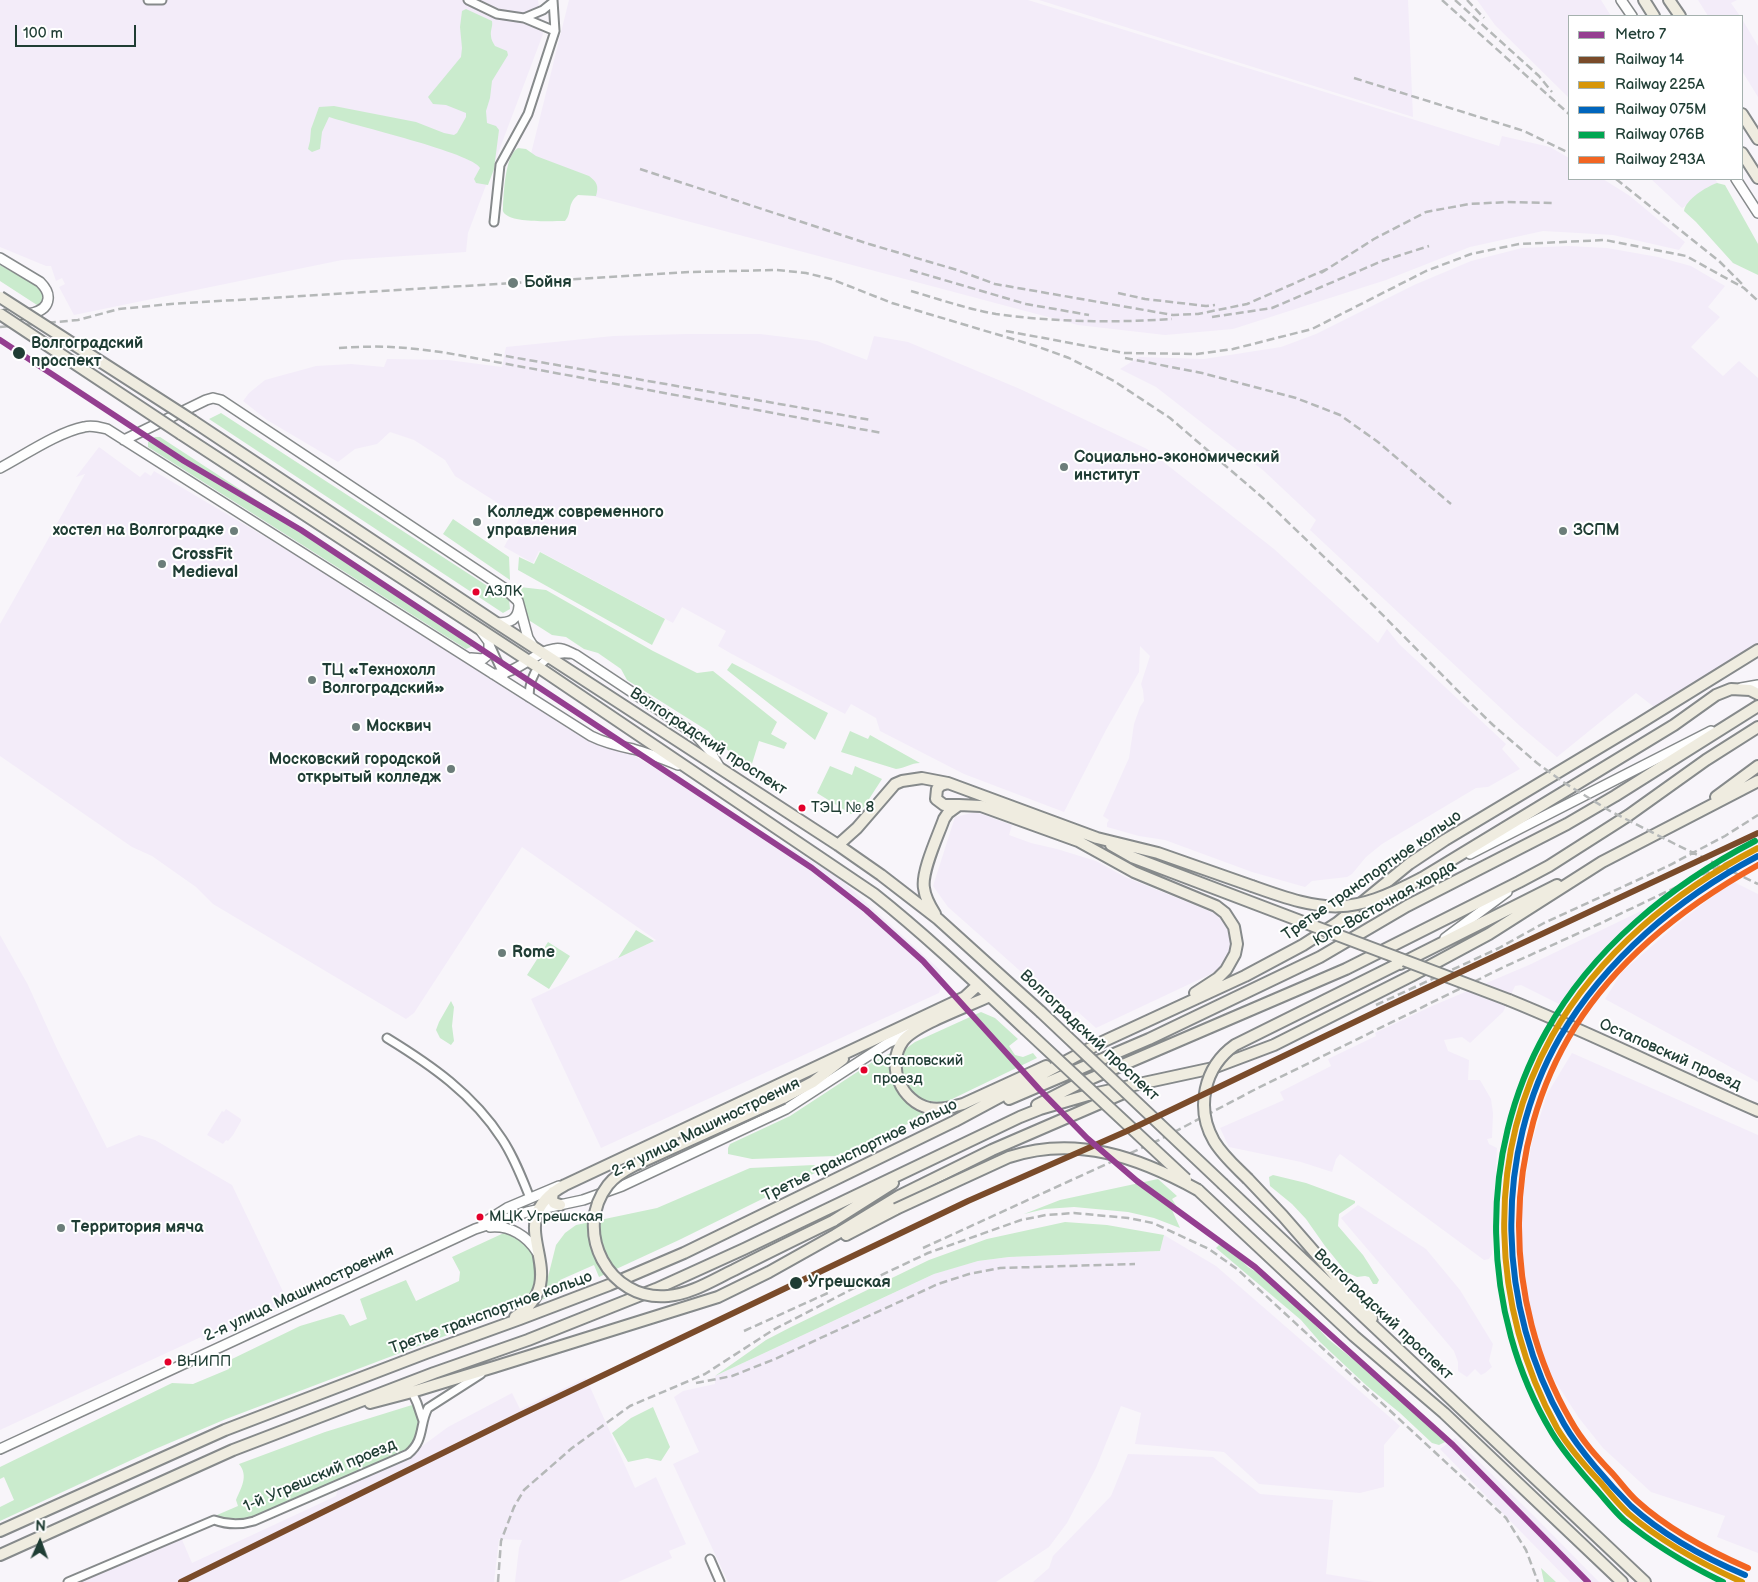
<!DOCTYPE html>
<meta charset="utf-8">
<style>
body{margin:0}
#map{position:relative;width:1758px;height:1582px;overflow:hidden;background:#f8f5fa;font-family:"Balsamiq Sans",sans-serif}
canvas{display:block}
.legend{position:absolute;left:1568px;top:15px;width:175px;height:165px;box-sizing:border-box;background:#fff;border:1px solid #a5b1ae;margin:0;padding:6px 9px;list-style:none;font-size:15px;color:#1f3d34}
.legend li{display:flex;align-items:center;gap:10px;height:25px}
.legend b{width:25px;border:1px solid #a5b1ae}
.north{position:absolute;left:15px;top:1517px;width:50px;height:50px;-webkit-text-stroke:4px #fff;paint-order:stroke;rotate:2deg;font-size:14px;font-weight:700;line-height:20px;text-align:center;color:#1f3d34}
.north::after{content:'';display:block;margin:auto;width:18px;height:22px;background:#1f3d34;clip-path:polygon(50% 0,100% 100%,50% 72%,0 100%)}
.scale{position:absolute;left:15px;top:25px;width:121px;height:22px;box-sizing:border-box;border:2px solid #1f3d34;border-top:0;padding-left:6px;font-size:15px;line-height:18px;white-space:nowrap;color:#1f3d34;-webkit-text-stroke:4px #fff;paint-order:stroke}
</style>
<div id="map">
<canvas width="1758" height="1582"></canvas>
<ul class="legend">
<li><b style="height:6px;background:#943e90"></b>Metro 7</li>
<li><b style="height:6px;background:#7a4b2a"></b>Railway 14</li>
<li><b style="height:6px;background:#d79608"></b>Railway 225А</li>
<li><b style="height:6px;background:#0065bd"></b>Railway 075М</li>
<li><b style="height:6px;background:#00a651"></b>Railway 076В</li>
<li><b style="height:6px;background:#f26522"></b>Railway 293А</li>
</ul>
<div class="north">N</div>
<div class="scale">100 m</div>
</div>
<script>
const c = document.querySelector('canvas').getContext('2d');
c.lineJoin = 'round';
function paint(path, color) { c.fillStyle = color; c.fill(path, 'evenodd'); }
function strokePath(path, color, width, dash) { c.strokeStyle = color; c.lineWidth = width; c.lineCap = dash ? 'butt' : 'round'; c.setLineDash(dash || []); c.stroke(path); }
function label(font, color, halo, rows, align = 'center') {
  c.font = font + ' "Balsamiq Sans",sans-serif'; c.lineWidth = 4; c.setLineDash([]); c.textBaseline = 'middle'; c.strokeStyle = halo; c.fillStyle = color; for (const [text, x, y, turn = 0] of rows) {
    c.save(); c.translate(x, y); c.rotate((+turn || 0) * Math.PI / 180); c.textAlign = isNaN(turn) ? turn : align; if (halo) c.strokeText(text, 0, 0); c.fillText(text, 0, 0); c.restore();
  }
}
paint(new Path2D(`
 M0,0H538L543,34L468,233L466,252L342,260L74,315L59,287L65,284L62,278L56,281L51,266H46L0,247Z
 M569,0H1028L1499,146L1502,136L1550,147L1569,158V179H1603L1630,196L1685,242L1679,250L1613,235L1543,231L1470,247L1386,280L1233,329L1165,335L1078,325L525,178Z
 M1039,0H1408L1413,117Z
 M1477,0H1601L1611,16H1569V98L1495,25Z
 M1698,0H1737L1731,3L1740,16H1708Z
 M1742,19L1758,46V97L1742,71Z
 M1651,179H1715L1719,185L1682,208Z
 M1569,246L1607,248L1658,257L1691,266L1725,286L1708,307L1720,317L1691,347L1723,376L1739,361L1758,378V643L1740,658L1654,707L1636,693L1557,757L1520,726L1310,530L1316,520L1264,471L1156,387L1120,369L1139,357L1204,359L1281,347L1316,334L1414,285L1471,261L1522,248Z
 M687,334H760L817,341L867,360L874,336L908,342L1020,389L1147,449L1274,549L1378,643L1387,629L1399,644L1506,744L1502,749L1520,769L1488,787L1476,788L1382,844L1366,857L1352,874L1347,877L1312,881L1305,887L1252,872L1165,840L1139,836L1107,827V823L1109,820L1103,816L1129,758L1134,724L1140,707L1144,701L1143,690L1141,684L1150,656L1140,646L1139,672L1106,730L1064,812L964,774L880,731L876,718L851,704L845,714L730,653L718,646L726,631L682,607L673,623L539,551L533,563L504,547L520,517L455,476L445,460L414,440L390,432L377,444L355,449L338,462L267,420L243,401L249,393L265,380L316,366L351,364L384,367L387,359L448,360L502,367L506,347L613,336Z
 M99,447L140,477L145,472L151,476L154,471L837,876L940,970L942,983L939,993L601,1148L531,999L656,940L522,847L414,1013L406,1019L213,904L196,887L152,856L132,847L0,756V624L85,474L76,477Z
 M976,812L1012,825L1009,835L1031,843L1057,849L1096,861L1125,877L1217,914L1228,925L1230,933V949L1224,963L1213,973L1096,1028L1077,1011L1071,1016L948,907L933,886L955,817Z
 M1732,881L1758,894V1082L1605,999L1622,972L1676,925Z
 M1643,910L1645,915L1603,952L1579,979L1561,1005L1521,985L1515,986L1503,1012L1470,1043L1462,1037L1444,1040L1448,1051L1469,1060L1468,1080H1480L1491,1099L1493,1113L1492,1138L1487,1139L1489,1144L1497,1148L1492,1254L1489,1259L1484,1260L1340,1154L1336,1159L1332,1172L1301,1162L1229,1147L1220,1128L1284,1100L1280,1092L1331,1066L1328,1059L1376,1036L1375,1033L1432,1006L1529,965Z
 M0,935L28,985L58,1051L107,1148L139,1135L155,1140L232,1185L288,1302L203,1341L201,1337L0,1430Z
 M1572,1053L1758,1135V1553L1717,1537L1725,1516L1651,1492L1603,1448L1579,1418L1546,1367L1530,1318L1522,1261V1198L1532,1142L1547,1094Z
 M226,1109L241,1119V1121L233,1135L228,1141L226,1140L223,1144L207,1135L222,1111L224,1112Z
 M1358,1205L1426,1249L1460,1290L1493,1344L1489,1361L1492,1367L1485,1373L1481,1375L1475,1369L1467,1377L1458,1371V1362L1454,1351L1341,1218Z
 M1164,1235L1216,1266L1400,1426L1384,1445V1487L1360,1493L1259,1484L1224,1452L1135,1444L1141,1413L1121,1406L1096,1468L1067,1523L1049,1547L996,1582H728L673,1464L699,1452L674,1397L683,1391L715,1384V1376L934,1274L956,1267L978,1261L1009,1257L1160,1251Z
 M586,1378L635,1488L656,1477L686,1544L669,1551L672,1558L618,1582H515L519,1548L522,1540L499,1539L494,1582H75L180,1535L192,1563L336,1496L338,1488L410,1455L448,1427L512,1393L520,1409Z
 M1455,1438L1536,1518L1599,1582H1570L1440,1449Z
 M1128,1454L1213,1457L1260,1494L1333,1500L1326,1574L1374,1582H1033L1049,1568L1053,1556L1111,1496Z`), '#f3ecf9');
paint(new Path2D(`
 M466,9L492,21C493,27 490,30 491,36C491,39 493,43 495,46L507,51L508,55L492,81L490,98L486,111L487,123L496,126L499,130L494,169L488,185L476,183L474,179L480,168C473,153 352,125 329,117L322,132L320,149L312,152L308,149L310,141L311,129L319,107L334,106L416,122L444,133L454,135L457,133L466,117V113L446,105L433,104L428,97L461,57L462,48L460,27L462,11Z
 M518,148L526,149L536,156L589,176C597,182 599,186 596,196L578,195C566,205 573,212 565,221C551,221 514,223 505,214C502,211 503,210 503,206C504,192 505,155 518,148Z
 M1717,183L1725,185L1758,244V275L1733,263L1696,222L1684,211C1686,199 1706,187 1717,183Z
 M0,265L39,287L42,293V302L37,305L0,281Z
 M221,413L509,600L510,609L503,613L209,419Z
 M155,437H160L471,640L473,646L466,649L148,447V442Z
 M453,519L509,557L510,580L443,534Z
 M540,552L665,619L652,645L518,570L519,557L534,564Z
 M520,587L546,590L653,651L697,673L713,671L777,722L771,734L787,743L784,749L759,741L751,767L719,744L708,731L627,680L621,669L598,653L584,649L566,637L552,635L527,619Z
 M732,663L828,713L815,740L727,670Z
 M850,731L868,739L870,735L920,763C911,763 905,768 896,769L841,752Z
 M830,766L852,775L855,766L882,779L860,813L851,814L817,793Z
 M636,930L654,941L618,958Z
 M548,942L570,956L549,989L527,975Z
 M451,1001L454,1007L452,1026L454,1041L451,1045L440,1038L436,1030L439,1022Z
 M981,1012L995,1018L1018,1039L1009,1046L1015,1055L1023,1057L1033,1053L1037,1058L948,1101C914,1107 894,1082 904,1050L915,1042Z
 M893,1052C888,1083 898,1103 929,1113L925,1118L920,1120L899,1127L836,1156L752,1159L728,1154V1148L730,1144L790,1116L874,1061Z
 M814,1165L819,1167V1171L679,1240L599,1277L594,1265L560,1280L564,1291L539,1301L545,1289L556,1245L565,1233L576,1225L657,1208L750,1168Z
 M1273,1175L1306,1183L1355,1201V1203L1339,1214L1338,1226L1363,1255L1379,1280L1377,1284H1373L1369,1277L1365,1276L1357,1277L1346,1272L1325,1246L1306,1219L1292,1204L1270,1186L1269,1177Z
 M1158,1179L1177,1196L1172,1199L1177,1207L1172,1210L1180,1228L1154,1218L1128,1212L1074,1207L1045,1209L1024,1214L1060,1200Z
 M1065,1222L1107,1225L1164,1235L1160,1251L1009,1257L978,1261L934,1274L715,1376L766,1340L791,1327L929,1260L987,1239Z
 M506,1232C509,1234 513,1235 517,1236C538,1248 544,1279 528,1298C518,1309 500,1314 487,1320L226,1419L153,1450L0,1521V1507L14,1500L4,1477L0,1479V1467L172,1383L193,1384L229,1369L232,1359L300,1326L340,1314L344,1315L350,1326L367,1319L360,1299L406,1280L416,1301L459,1281L460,1272L452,1257Z
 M1219,1245L1230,1249L1248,1267L1263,1276L1278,1291L1299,1307L1328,1339L1410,1405L1440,1431L1446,1437L1447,1441L1439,1445L1432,1443L1400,1413L1367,1386L1320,1342L1301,1320L1216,1248Z
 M412,1405C421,1412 421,1433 415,1443C413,1446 408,1449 406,1452L253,1519L236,1522L218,1519L217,1515L238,1506L236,1500C241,1488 249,1476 239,1464L325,1432Z
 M653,1407L670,1447L661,1461L647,1458L628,1462L612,1433L631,1418Z
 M1541,1568L1556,1582H1544Z`), '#caebcd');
const street = new Path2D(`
 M148,0H162
 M468,0L497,14L524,18L555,31
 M524,18L543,10L553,2
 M494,222L500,165L528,114L555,31L553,0
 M490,645L504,676
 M529,697C529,674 544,651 569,654
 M387,1038C431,1065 473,1094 502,1139C514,1157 522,1178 530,1198
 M412,1392L417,1403L423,1421
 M710,1559L720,1582
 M68,1582L214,1520C228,1525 241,1525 254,1521L408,1454C425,1440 419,1425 428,1408L481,1374`);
const secondary = new Path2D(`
 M1621,0L1632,16
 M1736,179L1758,213
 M0,258L40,282C45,287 49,292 48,299C46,318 14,314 0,315
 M124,440L206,400L213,398L221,400L504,588L518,601L528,638L533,646
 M0,468C23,456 58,432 84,427C91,425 99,427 107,429L591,736C605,743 618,746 633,749C648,753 663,759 678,765
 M497,623C510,623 518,620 519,606
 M471,658L483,659L489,654V642L481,631
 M493,674C519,674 533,652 554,649C562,647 569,652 576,655L695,734L710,751L720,768
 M1741,688L1758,685
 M1470,854L1711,731
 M1445,938L1507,892
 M483,1223L507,1208L559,1186
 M490,1227C510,1225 527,1236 537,1252
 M0,1449L475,1229L527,1212L583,1200L622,1186L786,1109L888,1043L909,1033`);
const primary = new Path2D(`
 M1644,0L1654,16
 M1669,0L1680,16
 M1742,114L1758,139
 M1742,153L1758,178
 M193,421L495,622L838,845L881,875L938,919L1041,1012
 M181,434L538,667L874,894C927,936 976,983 1025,1029
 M948,783L941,785L937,789L936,799L944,805H958
 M1716,797L1758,766
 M838,845L857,828L895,784L902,781L922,778L948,783L1097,838L1158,853L1252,886
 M1111,845L1132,857L1303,922
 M1422,878L1674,725L1716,695L1731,689L1750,690L1758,694
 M935,914C930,906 925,898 924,888C921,872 938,836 944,819L948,813L959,805L981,806L1078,841L1134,872L1216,906L1225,913L1234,927L1237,944L1235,954L1226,970L1218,978L1195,993
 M1400,964L1557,885
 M990,996C969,1006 915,1025 903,1041C885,1066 902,1102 929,1108C941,1110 952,1107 963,1104L1046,1066
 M1509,1000C1593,1034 1675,1075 1758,1111
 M783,1098L813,1082L843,1059
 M1009,1099L1149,1039L1320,957L1407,906L1567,824L1615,796L1758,706
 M1037,1105L1076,1085L1346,969L1519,882L1549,866L1629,815L1706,760L1758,727
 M1248,1179L1283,1216L1372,1318
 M1223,1184L1645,1582
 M1198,1190L1354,1336L1444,1413L1622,1582
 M553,1192L552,1199L554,1203L560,1205
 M833,1221L893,1183
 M846,1235L896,1209
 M515,1317C580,1275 494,1223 565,1185L965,997L978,985
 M370,1403L412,1392L494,1367L718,1297L769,1272L835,1235L899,1196L992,1150L1126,1092
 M0,1531L225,1430L426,1353L520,1319L609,1285L684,1253L955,1121L1100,1043L1245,976L1303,945L1337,923L1409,864L1445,840L1637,725L1758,650
 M0,1555L233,1450L434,1373L528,1340L656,1289L744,1249L1020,1117L1040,1109L1088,1095L1213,1068L1274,1045L1411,976L1489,934L1602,862L1758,781`);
strokePath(street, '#868a8b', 11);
strokePath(secondary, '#868a8b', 12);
strokePath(primary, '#868a8b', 14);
strokePath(street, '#fefefe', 7);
strokePath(secondary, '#fefefe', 9);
strokePath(primary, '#efece0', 10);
strokePath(new Path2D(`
 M1442,0L1569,114
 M1455,0L1539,76L1552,92
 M1467,0L1484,18
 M1354,78L1524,131L1569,153
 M640,169L869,244L957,270L995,284L1173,315L1198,314L1247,304L1327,269
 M1616,179L1719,261L1742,284
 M910,270L1026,304L1089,315
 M1321,273L1374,239L1426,212L1469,204L1508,202L1553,203
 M911,291C939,299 967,309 996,314C1053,322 1114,323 1172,319
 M1118,293L1145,299L1206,306L1215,305
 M1212,317L1272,308L1382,261L1429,246
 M0,327L78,320L119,309L171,304L691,272L777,270L806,273L831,279L892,303L1036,346L1069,358L1114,381L1170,418L1263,498L1350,582L1463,696L1493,725L1537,763L1563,782L1610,811L1675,844L1758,884
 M1006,331L1124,353L1197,354L1233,349L1312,329L1426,271L1471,254L1519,244L1605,240L1686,256L1744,288L1758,301
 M339,348C379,345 408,347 447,353L882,433
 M494,354L871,420
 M1125,358L1202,373L1296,398L1340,415L1378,442L1451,504
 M1376,1005L1499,948L1544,923L1668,866L1725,836L1758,815
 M923,1248L1159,1140L1254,1090L1506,966L1599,924L1737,858
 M744,1331L830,1292
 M696,1383L732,1376L775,1359L938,1284L969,1274L1000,1268L1135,1264
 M498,1582L501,1541L514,1507L524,1490L572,1448L630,1406L705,1374L773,1330L858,1286L928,1253L1021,1220L1046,1215L1074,1213L1128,1218L1153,1223L1209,1249L1237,1269L1506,1518L1526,1550L1538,1582`), '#b5b8b8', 2.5, [8, 4]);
const primaryBridge = new Path2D(`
 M0,297L193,421
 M0,314L181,434
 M1252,886C1327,913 1350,916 1422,878
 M1303,922L1509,1000
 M1041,1012L1223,1184
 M1025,1029L1186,1179
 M783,1098L635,1165C625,1170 615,1176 608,1185C572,1231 609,1302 668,1296C691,1294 713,1280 734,1270C767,1253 800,1237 833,1221
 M1248,1179C1236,1167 1223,1156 1214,1141C1195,1108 1204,1067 1235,1045L1398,964
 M896,1209L1009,1157C1076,1135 1138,1157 1198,1190`);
strokePath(primaryBridge, '#868a8b', 14, []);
strokePath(primaryBridge, '#efece0', 10);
strokePath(new Path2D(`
 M181,1582L520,1415L968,1201L1127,1131L1388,1006L1758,833`), '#7a4b2a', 6);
strokePath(new Path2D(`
 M1742,1582C1702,1564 1663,1543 1629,1514C1619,1505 1610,1494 1601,1483C1585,1466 1569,1448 1557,1428C1490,1308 1485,1156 1552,1036C1599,953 1675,891 1758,848`), '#d79608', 6);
strokePath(new Path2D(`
 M1745,1575C1705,1558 1664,1536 1631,1506C1610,1485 1579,1450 1564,1424C1497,1308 1492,1155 1560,1037C1606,959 1678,898 1758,856`), '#0065bd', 6);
strokePath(new Path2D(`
 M1723,1582C1688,1565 1654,1545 1624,1520C1613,1510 1605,1499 1595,1488C1580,1471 1564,1453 1552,1433C1480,1313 1477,1154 1546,1032C1592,949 1670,885 1755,841`), '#00a651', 6);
strokePath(new Path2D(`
 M1748,1568C1709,1551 1669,1530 1637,1501C1628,1493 1621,1483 1613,1474C1598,1458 1582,1441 1571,1421C1501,1301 1501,1145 1575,1027C1619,957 1686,905 1758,865`), '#f26522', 6);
strokePath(new Path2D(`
 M0,340L184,461L301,530L812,868L866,910L923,961L1039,1089L1087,1138L1137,1181L1255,1267L1453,1445L1588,1582`), '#943e90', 6);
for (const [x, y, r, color] of [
 [513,283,6,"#6b7d79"],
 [19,353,7,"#1f3d34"],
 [1064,467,5,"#6b7d79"],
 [477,522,5,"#6b7d79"],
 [234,531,5,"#6b7d79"],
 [1563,531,5,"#6b7d79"],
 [162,564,5,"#6b7d79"],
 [476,592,4.5,"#e4002b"],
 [312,680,5,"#6b7d79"],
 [356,727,5,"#6b7d79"],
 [451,769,5,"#6b7d79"],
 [802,808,4.5,"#e4002b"],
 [502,953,5,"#6b7d79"],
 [864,1070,4.5,"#e4002b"],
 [480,1217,4.5,"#e4002b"],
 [61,1228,5,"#6b7d79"],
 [796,1283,7,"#1f3d34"],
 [168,1362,4.5,"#e4002b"]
]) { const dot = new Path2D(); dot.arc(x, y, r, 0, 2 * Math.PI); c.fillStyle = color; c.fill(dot); strokePath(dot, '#fff', 2); }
label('15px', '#1f3d34', '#fff', [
 ["АЗЛК",485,592],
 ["ТЭЦ № 8",811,808],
 ["Остаповский",873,1061],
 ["проезд",873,1079],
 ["МЦК Угрешская",489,1217],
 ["ВНИПП",177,1362]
], 'left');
label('bold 16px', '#1f3d34', '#fff', [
 ["Бойня",524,283],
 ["Социально-экономический",1074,458],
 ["институт",1074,476],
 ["Колледж современного",487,513],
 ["управления",487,531],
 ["хостел на Волгоградке",224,531,"right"],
 ["ЗСПМ",1573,531],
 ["CrossFit",172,555],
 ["Medieval",172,573],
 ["ТЦ «Технохолл",322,671],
 ["Волгоградский»",322,689],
 ["Москвич",366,727],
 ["Московский городской",441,760,"right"],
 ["открытый колледж",441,778,"right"],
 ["Rome",512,953],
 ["Территория мяча",71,1228]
], 'left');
label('bold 16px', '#1f3d34', '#fff', [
 ["Волгоградский",31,344],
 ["проспект",31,362],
 ["Угрешская",808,1283]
], 'left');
label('16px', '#1f3d34', '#fff', [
 ["Волгоградский проспект",708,742,33],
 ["Третье транспортное кольцо",1372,876,-35],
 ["Юго-Восточная хорда",1385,904,-29],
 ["Волгоградский проспект",1089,1036,43],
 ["Остаповский проезд",1670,1055,24],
 ["2-я улица Машиностроения",706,1128,-26],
 ["Третье транспортное кольцо",860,1151,-26],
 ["2-я улица Машиностроения",299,1294,-25],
 ["Третье транспортное кольцо",491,1313,-20],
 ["Волгоградский проспект",1383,1315,43],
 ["1-й Угрешский проезд",320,1476,-23]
]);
</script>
